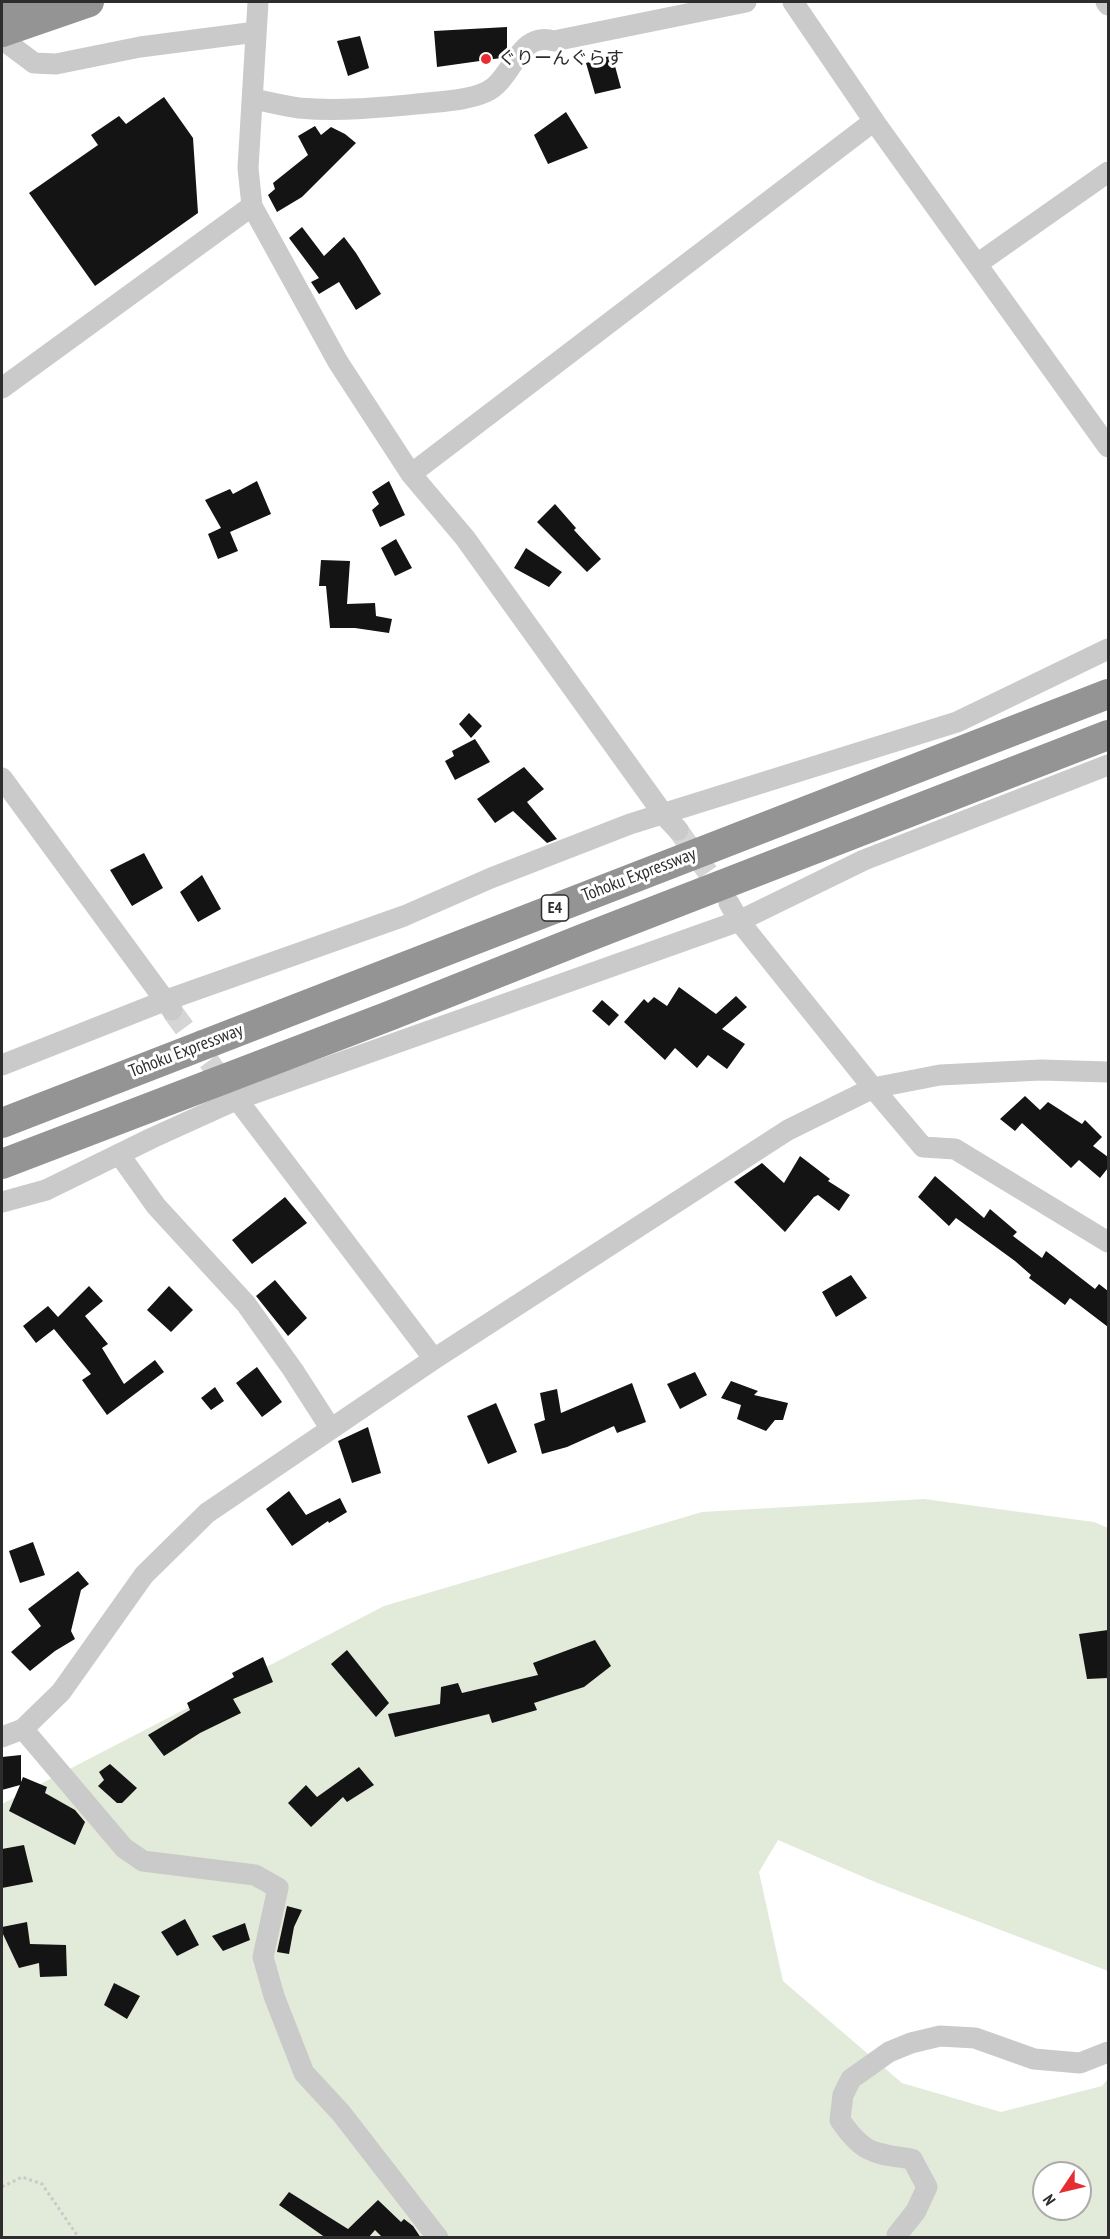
<!DOCTYPE html>
<meta charset="utf-8">
<style>
body{margin:0}
#map{position:relative;width:1110px;height:2239px;overflow:hidden;background:#fff;font-family:"PT Sans Narrow",sans-serif}
canvas{display:block}
.frame{position:absolute;inset:0;border:3px solid #2d2d2d;pointer-events:none}
.north{position:absolute;left:1032px;top:2161px;width:60px;height:60px;box-sizing:border-box;background:#fff;border:2px solid #ababab;border-radius:50%;rotate:235deg;font-size:16px;font-weight:700;line-height:24px;text-align:center;color:#2d2d2d}
.north::after{content:'';display:block;margin:auto;width:21px;height:27px;background:#e62d31;clip-path:polygon(50% 0,100% 100%,50% 72%,0 100%)}
</style>
<div id="map">
<canvas width="1110" height="2239"></canvas>
<div class="frame"></div>
<div class="north">N</div>
</div>
<script>
const c = document.querySelector('canvas').getContext('2d');
c.lineJoin = 'round';
function paint(path, color) { c.fillStyle = color; c.fill(path, 'evenodd'); }
function strokePath(path, color, width, dash) { c.strokeStyle = color; c.lineWidth = width; c.lineCap = dash ? 'butt' : 'round'; c.setLineDash(dash || []); c.stroke(path); }
function label(font, color, halo, rows, align = 'center') {
  c.font = font + ' "PT Sans Narrow","Noto Sans JP",sans-serif'; c.lineWidth = 6; c.setLineDash([]); c.textBaseline = 'middle'; c.strokeStyle = halo; c.fillStyle = color; for (const [text, x, y, turn = 0] of rows) {
    c.save(); c.translate(x, y); c.rotate((+turn || 0) * Math.PI / 180); c.textAlign = isNaN(turn) ? turn : align; if (halo) c.strokeText(text, 0, 0); c.fillText(text, 0, 0); c.restore();
  }
}
paint(new Path2D(`
 M924,1499L1094,1522L1108,1528V1971L875,1882L778,1840L759,1872L783,1981L902,2083L1001,2112L1102,2086L1108,2079V2237L2,2238V1804L384,1606L702,1512ZM1044,2173H1080V2209H1044Z`), '#e2ebda');
paint(new Path2D(`
 M507,27V49L501,58L437,67L434,31Z
 M360,36L369,68L348,76L337,41Z
 M612,55L621,88L595,94L586,63Z
 M164,97L193,138L198,213L95,286L29,193L98,145L91,135L119,116L126,124Z
 M566,112L588,148L548,164L534,135Z
 M315,126L321,135L331,127L345,134L356,143L302,197L277,212L268,195L275,189L273,183L308,155L298,136Z
 M302,227L324,256L344,237L356,253L381,294L356,310L339,282L319,294L311,282L319,278L289,238Z
 M257,481L271,514L230,532L238,551L218,559L208,534L221,528L205,500L230,489L233,494Z
 M389,481L405,515L380,527L372,510L379,504L372,492Z
 M555,504L576,528L574,530L601,559L587,572L537,522Z
 M396,539L412,568L395,576L381,548Z
 M526,548L562,572L549,587L514,568Z
 M321,560L350,561L347,604L375,603L376,616L392,619L389,633L355,628H330L326,586H319Z
 M469,713L482,726L471,738L459,724Z
 M475,739L490,762L455,780L445,761L454,756L452,751Z
 M524,767L544,789L527,802L557,839L547,843L513,811L495,823L477,799Z
 M144,853L163,888L132,906L110,870Z
 M202,875L221,909L198,922L180,892Z
 M679,987L716,1014L736,996L747,1007L722,1029L745,1044L727,1069L708,1055L697,1068L675,1048L665,1060L624,1022L644,999L648,1003L654,997L667,1006Z
 M602,1000L619,1015L609,1026L592,1011Z
 M1025,1096L1040,1110L1048,1102L1082,1124L1085,1120L1102,1137L1093,1146L1108,1157V1168L1100,1178L1079,1160L1071,1168L1022,1123L1015,1131L1000,1119Z
 M800,1156L830,1179L828,1181L850,1195L839,1211L818,1195L814,1197L785,1232L734,1182L762,1163L784,1183Z
 M935,1176L984,1218L990,1209L1017,1232L1013,1236L1042,1258L1046,1251L1095,1289L1099,1284L1108,1291V1327L1070,1298L1065,1305L1029,1278L1031,1275L1015,1261L956,1218L949,1226L918,1197Z
 M285,1197L307,1223L252,1264L232,1240Z
 M851,1275L867,1298L836,1317L822,1292Z
 M275,1280L307,1318L288,1336L256,1296Z
 M89,1286L103,1301L85,1316L108,1344L102,1348L124,1384L155,1360L164,1372L107,1415L82,1380L91,1374L54,1329L36,1343L23,1326L48,1306L58,1317Z
 M169,1286L193,1310L171,1332L147,1310Z
 M257,1367L282,1402L262,1417L236,1383Z
 M695,1372L707,1395L680,1409L667,1384Z
 M731,1381L758,1391L754,1395L788,1403L783,1420H775L766,1431L737,1419L741,1405L721,1398Z
 M632,1383L646,1422L617,1433L614,1426L567,1447L542,1454L534,1424L545,1420L540,1393L557,1389L561,1413Z
 M215,1387L224,1401L211,1410L201,1398Z
 M496,1403L517,1452L488,1464L467,1416Z
 M368,1427L381,1473L352,1483L338,1441Z
 M289,1491L306,1515L340,1498L347,1512L329,1523L328,1521L292,1546L266,1509Z
 M33,1542L45,1575L20,1583L9,1551Z
 M78,1571L89,1584L81,1590L71,1631L75,1639L55,1651L30,1671L11,1652L41,1626L28,1609Z
 M1108,1630V1678L1087,1679L1079,1634Z
 M595,1640L611,1666L584,1687L534,1703L537,1710L492,1723L489,1714L395,1737L388,1714L440,1704L441,1687L458,1683L462,1693L538,1675L533,1663Z
 M347,1650L389,1703L376,1717L331,1664Z
 M263,1657L273,1682L233,1699L241,1713L200,1733L164,1756L148,1735L190,1710L187,1703L234,1677L232,1673Z
 M21,1755V1782L23,1777L47,1787L45,1793L75,1810L85,1822L75,1845L9,1811L20,1785L2,1790V1757Z
 M110,1764L137,1788L122,1803H117L98,1786L104,1780L99,1772Z
 M359,1767L374,1785L347,1802L343,1797L311,1827L288,1803L306,1785L317,1797Z
 M24,1845L33,1882L2,1888V1849Z
 M287,1906L302,1910L294,1927L289,1954L277,1952Z
 M185,1919L199,1945L177,1956L161,1932Z
 M27,1922L30,1944L66,1945L67,1976L40,1977L39,1963L19,1968L2,1932V1927Z
 M245,1923L250,1940L223,1951L212,1936Z
 M114,1983L140,1996L127,2019L104,2005Z
 M289,2192L348,2229L378,2200L401,2222L404,2219L413,2226L421,2238H383L375,2230L368,2238H326L279,2205Z`), '#141414');
strokePath(new Path2D(`
 M678,830L725,897
 M172,1011L229,1089`), '#d5d5d5', 21, [21, 10]);
strokePath(new Path2D(`
 M2,2187L22,2177L42,2184L79,2238`), '#cacaca', 3, [3, 3]);
strokePath(new Path2D(`
 M258,2L248,168L252,206L338,362L411,474L465,538L664,815L678,830
 M793,2L874,121
 M1106,2L1108,5
 M2,39L34,63L56,64L140,47L256,32
 M254,99C269,102 284,106 299,108C342,112 385,107 427,103C447,101 468,100 486,92C513,80 518,30 554,41L746,2
 M977,264L1108,172
 M2,388L252,206
 M411,474L874,121L1108,447
 M2,778L172,1010
 M729,903L739,921L873,1088L923,1147L955,1149L1108,1242
 M2,1065L164,1001L404,916L491,878L630,824L957,722L1108,649
 M230,1090L434,1359
 M119,1154L156,1206L246,1304L293,1370L331,1429
 M2,1202L46,1190L152,1138L238,1099L739,921L864,860L1108,765
 M23,1729L124,1848L143,1861L255,1875L278,1888L263,1957L274,1996L304,2073L341,2113L438,2238
 M2,1737L23,1729L61,1692L144,1575L207,1513L434,1359L788,1130L873,1088L940,1075L1041,1070L1108,1072
 M898,2238L897,2235L916,2211L927,2187L912,2159C874,2153 864,2155 840,2120L843,2095L851,2079L889,2052L911,2043L940,2036L975,2038L1034,2059L1080,2063L1108,2052`), '#cacaca', 21);
strokePath(new Path2D(`
 M2,9L39,2
 M2,32L89,2
 M2,1123L1108,694
 M2,1164L389,1016L585,938L1108,735`), '#949494', 30);
for (const [x, y, r, color] of [
 [486,59,6,"#e62d31"]
]) { const dot = new Path2D(); dot.arc(x, y, r, 0, 2 * Math.PI); c.fillStyle = color; c.fill(dot); strokePath(dot, '#fff', 2); }
for (const [x, y, w] of [
 [555,908,27]
]) { const box = new Path2D(); box.roundRect(x - w / 2, y - 13, w, 26, 4.5); c.fillStyle = '#fff'; c.fill(box); strokePath(box, '#2d2d2d', 1.5); }
label('bold 16px', '#2d2d2d', null, [
 ["E4",555,908]
]);
label('18px', '#2d2d2d', '#fff', [
 ["ぐりーんぐらす",498,59]
], 'left');
label('18px', '#2d2d2d', '#fff', [
 ["Tohoku Expressway",639,875,-21],
 ["Tohoku Expressway",186,1051,-21]
]);
</script>
